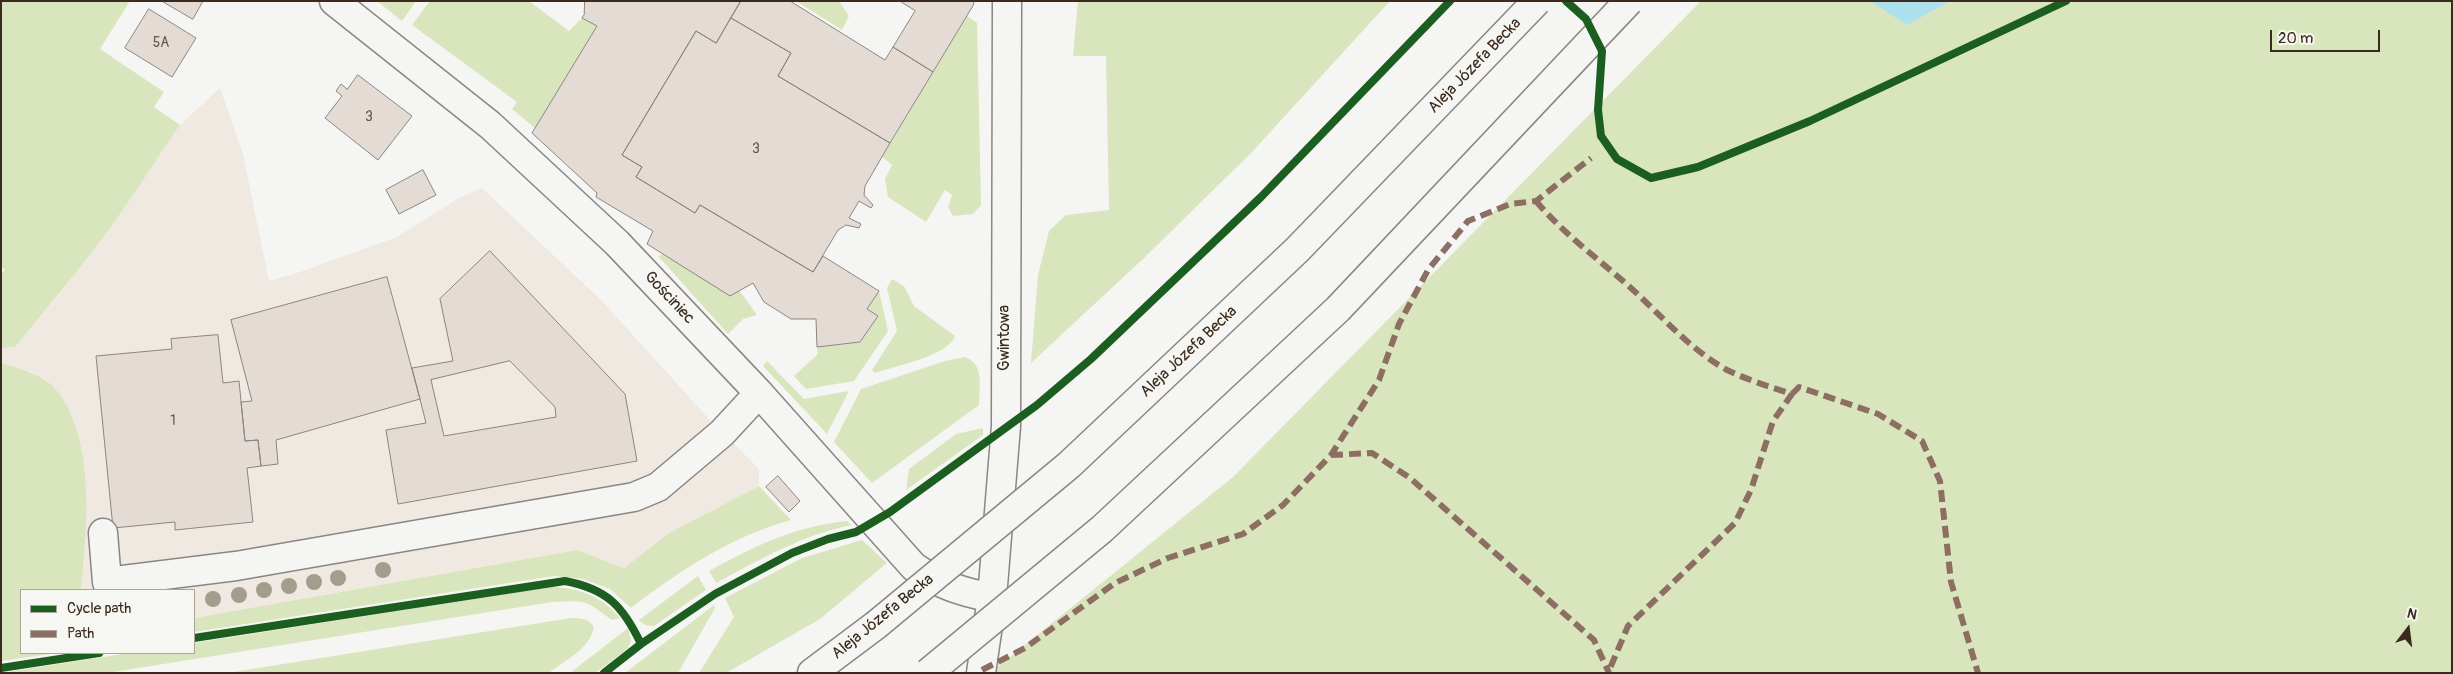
<!DOCTYPE html>
<meta charset="utf-8">
<style>
body{margin:0}
#map{position:relative;width:2453px;height:674px;overflow:hidden;background:#f5f5f3;font-family:Pangolin,sans-serif}
canvas{display:block}
.frame{position:absolute;inset:0;border:2px solid #3b2a1e;pointer-events:none}
.legend{position:absolute;left:20px;top:589px;width:175px;height:65px;box-sizing:border-box;background:#f6f6f2;border:1px solid #aba49d;margin:0;padding:6px 9px;list-style:none;font-size:15px;color:#3b2a1e}
.legend li{display:flex;align-items:center;gap:10px;height:25px}
.legend b{width:25px;border:1px solid #aba49d}
.north{position:absolute;left:2383px;top:604px;width:50px;height:50px;-webkit-text-stroke:4px #f6f6f2;paint-order:stroke;rotate:15deg;font-size:14px;font-weight:700;line-height:20px;text-align:center;color:#3b2a1e}
.north::after{content:'';display:block;margin:auto;width:18px;height:22px;background:#3b2a1e;clip-path:polygon(50% 0,100% 100%,50% 72%,0 100%)}
.scale{position:absolute;left:2270px;top:30px;width:110px;height:22px;box-sizing:border-box;border:2px solid #3b2a1e;border-top:0;padding-left:6px;font-size:15px;line-height:18px;white-space:nowrap;color:#3b2a1e;-webkit-text-stroke:4px #f6f6f2;paint-order:stroke}
</style>
<div id="map">
<canvas width="2453" height="674"></canvas>
<div class="frame"></div>
<ul class="legend">
<li><b style="height:6px;background:#1b5e20"></b>Cycle path</li>
<li><b style="height:6px;background:#8d6e63"></b>Path</li>
</ul>
<div class="north">N</div>
<div class="scale">20 m</div>
</div>
<script>
const c = document.querySelector('canvas').getContext('2d');
c.lineJoin = 'round';
function paint(path, color) { c.fillStyle = color; c.fill(path, 'evenodd'); }
function strokePath(path, color, width, dash) { c.strokeStyle = color; c.lineWidth = width; c.lineCap = dash ? 'butt' : 'round'; c.setLineDash(dash || []); c.stroke(path); }
function label(font, color, halo, rows, align = 'center') {
  c.font = font + ' Pangolin,sans-serif'; c.lineWidth = 4; c.setLineDash([]); c.textBaseline = 'middle'; c.strokeStyle = halo; c.fillStyle = color; for (const [text, x, y, turn = 0] of rows) {
    c.save(); c.translate(x, y); c.rotate((+turn || 0) * Math.PI / 180); c.textAlign = isNaN(turn) ? turn : align; if (halo) c.strokeText(text, 0, 0); c.fillText(text, 0, 0); c.restore();
  }
}
paint(new Path2D(`
 M220,88L243,154L269,281L297,273L397,237L459,198L482,188L602,301L710,420L759,469V486L669,533L624,568L577,550L194,618V590H81L85,547L33,373L1,363V348L15,347L58,296L133,195L156,158L180,125Z`), '#f0e9e1');
paint(new Path2D(`
 M1,1H130L100,49L164,92L154,107L180,125C163,148 149,172 133,195C97,248 56,298 15,347L1,348V274L5,270L1,266Z
 M377,1H416L402,21Z
 M430,1H529L569,31L582,18L597,26L535,128L512,109L517,102L412,25Z
 M796,1H839L849,16L842,30Z
 M1078,1H1390L1252,152L1144,258L1031,363L1038,275L1049,231L1066,215L1109,210L1106,56H1073Z
 M1701,1H2452V673H990L1233,477Z
 M967,16L977,23L981,205L973,214L953,216L948,207L952,195L945,190L926,222L888,197L885,179L892,165L882,157Z
 M663,254L739,290L757,315L743,319L728,334L658,256Z
 M892,279L904,286L914,306L955,336C948,356 895,366 875,373L872,370L897,331L887,288Z
 M879,291L888,331L854,381L806,389L794,376L818,354L817,347L860,342L878,316L867,309Z
 M965,357C985,365 979,386 979,405L872,483L834,442L861,389L945,361Z
 M767,361L804,399L849,391L827,434L763,366Z
 M1,363C21,369 45,375 58,392C96,444 87,530 81,590H21V653H57L1,661Z
 M983,428V435L906,490L909,469L956,434Z
 M759,486L791,520C732,536 679,571 631,608L610,589L583,579L554,576L194,632V618L577,550L624,568L669,533Z
 M847,521L851,525C800,536 761,559 716,583L709,571C757,545 793,527 847,521Z
 M862,540L887,563L820,619L726,673H699L734,617L725,598L802,558Z
 M698,576L706,590L654,626C648,626 643,625 639,620Z
 M552,587C580,588 601,596 620,618L612,620C585,600 587,600 552,602L107,673H1L129,653H194V643Z
 M714,605L715,608L678,673H625Z
 M571,618C581,618 588,618 594,627C590,649 565,660 549,673H227Z
 M628,628L631,641L628,648L622,653L595,673H570Z`), '#d9e6bd');
paint(new Path2D(`
 M1870,1H1950L1907,25Z`), '#ace1ed');
const building = new Path2D(`
 M162,1H203L193,19Z
 M585,1H741L716,43L696,31L622,155L642,167L636,177L695,213L700,205L813,272L823,256L879,291L867,309L878,316L860,342L817,347L816,319H791L764,302L753,283L730,296L647,244L653,231L596,197L597,193L532,133L597,26L582,18L584,15Z
 M741,1H790L885,60L893,47L933,72L890,143L778,76L791,53L731,18Z
 M900,1H973L974,4L933,72L893,47L915,11Z
 M149,9L196,38L172,77L125,48Z
 M731,18L791,53L778,76L890,143L865,186L864,195L873,205L871,208L859,201L849,218L861,224L859,228L846,225L838,230L813,272L700,205L695,213L636,177L642,167L622,155L696,31L716,43Z
 M358,75L412,116L378,160L325,118L342,96L336,91L341,84L347,89Z
 M423,170L436,195L399,214L386,190Z
 M490,251L625,394L637,461L398,504L386,430L426,423L412,368L453,361L440,299ZM510,361L555,407L556,417L444,436L431,380Z
 M387,277L420,399L276,440L278,464L261,466L258,440L245,441L241,402L252,401L231,320Z
 M218,335L223,383L239,381L245,441L258,440L261,466L247,468L253,522L175,530V522L113,528L96,356L172,349L171,339Z
 M778,476L800,501L789,512L766,487Z`);
paint(building, '#e4dcd4');
strokePath(building, '#8a8683', 1);
const minor = new Path2D(`
 M334,1L490,125L617,243L759,393L914,567C943,586 959,591 992,598
 M103,533L107,582L236,566L634,497L658,487L722,433L759,393
 M981,673L992,598L1006,426L1007,1`);
const major = new Path2D(`
 M812,673L876,625`);
strokePath(minor, '#8a8683', 31);
strokePath(major, '#8a8683', 31);
strokePath(minor, '#f5f5f3', 28);
strokePath(major, '#f5f5f3', 28);
const majorBridge = new Path2D(`
 M876,625L1069,465L1297,250L1537,1
 M928,673L1102,529L1338,309L1629,1`);
strokePath(majorBridge, '#8a8683', 31, []);
strokePath(majorBridge, '#f5f5f3', 28);
strokePath(new Path2D(`
 M1536,201C1561,231 1593,255 1623,281C1657,310 1687,348 1727,370C1748,380 1770,387 1792,394L1773,421L1751,490L1735,523L1628,626L1608,673
 M1792,394L1799,387L1878,414L1922,441L1940,481L1951,582L1978,673
 M1331,455L1372,453L1410,478L1594,640L1609,673
 M982,670L1025,648L1115,583L1168,558L1243,534L1283,505L1331,455L1379,380L1399,324L1428,270L1468,221L1510,204L1536,201L1591,158`), '#8d6e63', 6, [12, 6]);
strokePath(new Path2D(`
 M1566,1L1586,19L1602,51L1598,110L1601,136L1617,159L1651,178L1698,167L1810,121L2066,1
 M194,638L565,581C607,589 623,606 641,644
 M1,668L99,653
 M604,673L641,644L715,594L792,553L828,539L856,532L890,512L1037,405L1091,359L1261,197L1450,1`), '#1b5e20', 8);
c.fillStyle = '#a19e8d';
for (const [x, y] of [
 [383,570],
 [338,578],
 [314,582],
 [289,586],
 [264,590],
 [239,595],
 [213,599]
]) { c.beginPath(); c.arc(x, y, 8, 0, 2 * Math.PI); c.fill(); }
label('14px', '#65564c', null, [
 ["5A",161,43],
 ["3",369,117],
 ["3",756,149],
 ["1",173,421]
]);
label('16px', '#3b2a1e', '#f6f6f2', [
 ["Aleja Józefa Becka",1475,66,-46],
 ["Gościniec",669,298,47],
 ["Gwintowa",1005,338,-90],
 ["Aleja Józefa Becka",1189,352,-43],
 ["Aleja Józefa Becka",883,617,-39]
]);
</script>
